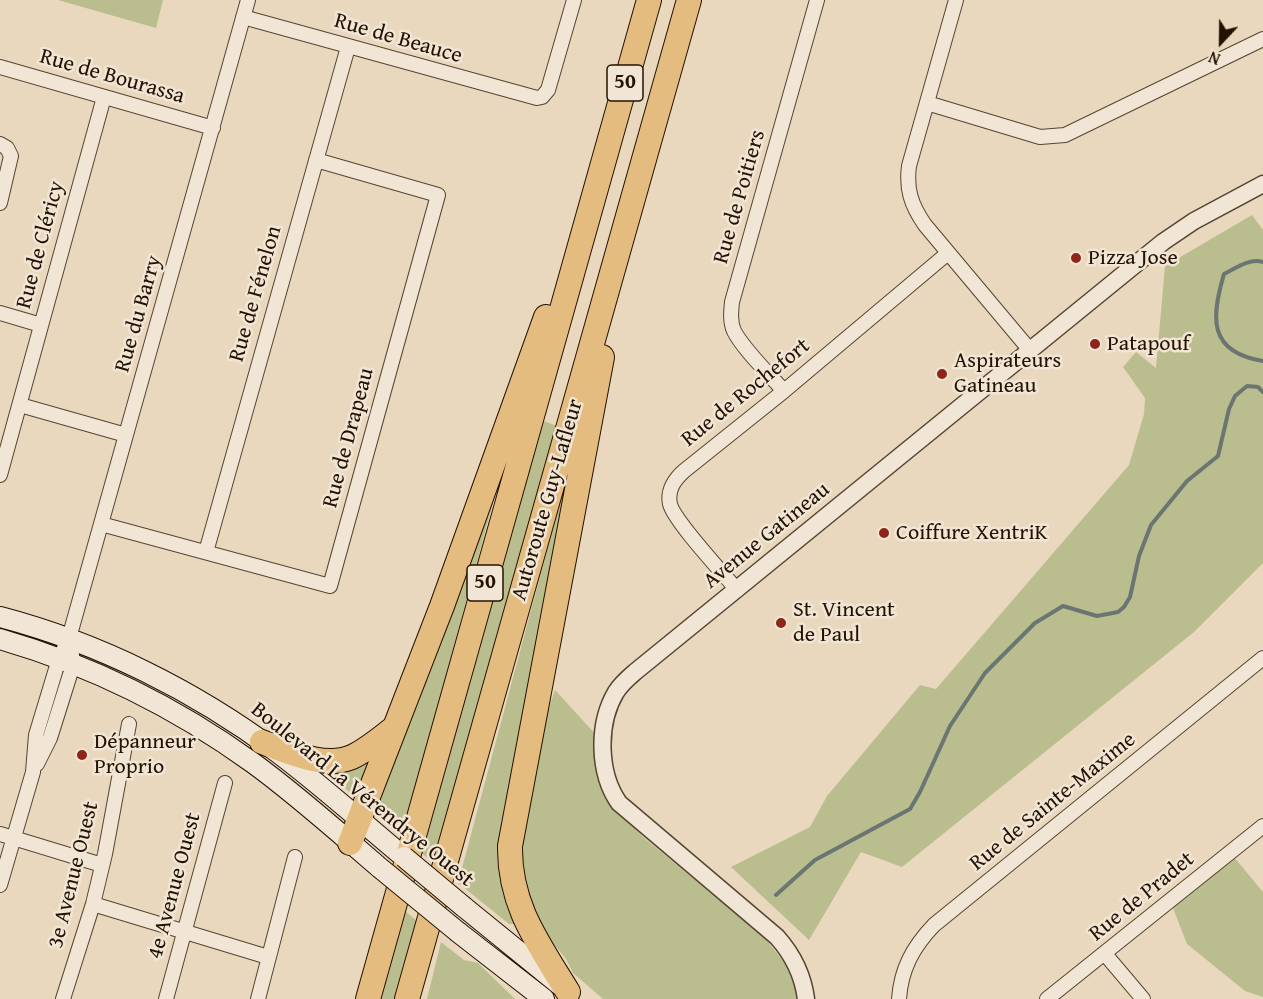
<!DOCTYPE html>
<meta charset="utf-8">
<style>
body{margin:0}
#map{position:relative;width:1263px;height:999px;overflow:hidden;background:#e9d8be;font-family:"Gentium Book Plus",serif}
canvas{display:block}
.north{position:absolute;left:1191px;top:12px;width:60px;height:60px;-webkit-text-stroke:4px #f1e6d5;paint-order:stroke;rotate:202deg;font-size:16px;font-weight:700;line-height:24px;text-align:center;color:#241200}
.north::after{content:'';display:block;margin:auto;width:21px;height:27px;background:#241200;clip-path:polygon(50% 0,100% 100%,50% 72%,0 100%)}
</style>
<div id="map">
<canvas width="1263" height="999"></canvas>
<div class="north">N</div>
</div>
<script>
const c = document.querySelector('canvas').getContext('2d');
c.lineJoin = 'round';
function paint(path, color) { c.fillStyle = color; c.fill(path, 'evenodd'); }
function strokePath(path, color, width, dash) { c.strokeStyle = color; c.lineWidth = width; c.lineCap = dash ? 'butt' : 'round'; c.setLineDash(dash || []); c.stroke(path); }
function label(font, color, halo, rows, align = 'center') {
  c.font = font + ' "Gentium Book Plus",serif'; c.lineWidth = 5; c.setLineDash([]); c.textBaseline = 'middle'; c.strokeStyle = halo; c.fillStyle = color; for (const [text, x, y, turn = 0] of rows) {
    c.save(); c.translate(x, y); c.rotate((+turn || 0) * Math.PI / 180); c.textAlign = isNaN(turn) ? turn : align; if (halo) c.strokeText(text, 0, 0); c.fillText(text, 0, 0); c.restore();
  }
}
paint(new Path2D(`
 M58,0H163L156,28Z
 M1252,215L1263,230V563L1194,632L902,867L861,852L809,940L731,867L810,827L827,796L920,685L936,689L1129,465L1144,414L1145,398L1123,367L1136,352L1156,368L1165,266Z
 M541,420L557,426L434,863L420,852Z
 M579,431L505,835L519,924H509L458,883Z
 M505,459L402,836L371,811Z
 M555,690L599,738L624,818L643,837L765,938L787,966L796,990L797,999H603L573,973L566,959L547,936L527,891L523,870L520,840L544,721Z
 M375,749L359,800L315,763Z
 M1234,857L1263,892V997L1245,991L1187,944L1173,908Z
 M404,910L418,922L396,999H379Z
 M441,942L464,960L478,963L515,999H427Z`), '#babe8f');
strokePath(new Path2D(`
 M1263,262C1249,258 1236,268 1224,274C1211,318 1208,352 1263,361
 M776,895L815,860L910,809L920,792L950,726L985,673L1035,623L1063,606L1097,616L1118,612L1124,607L1130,597L1139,556L1151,525L1187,481L1218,456L1229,409L1235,396L1247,386L1258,387L1263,392`), '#6c7571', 4);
const minor = new Path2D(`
 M956,0L909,166C906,189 911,205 925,225L1029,349
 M243,17L537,98L542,97L548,90L574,0
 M0,67L213,128
 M927,103L1040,137L1065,135L1263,39
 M0,144L7,148L11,156L0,203
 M0,313L41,325
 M784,391C770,375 743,349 734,331C730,322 731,312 732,302L817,0
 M20,405L126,435
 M0,475L104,97
 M101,524L330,586L438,195L316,160
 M206,552L348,47
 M737,590C724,574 674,521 670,504C667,490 674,480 684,471L784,391L948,253
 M37,764L50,738L73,665L72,655
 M0,834L102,865
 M0,885L33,772L36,735L59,659L69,638L248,0
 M93,904L268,957
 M1105,954L1143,999
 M63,999L93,904L105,854L129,724
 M166,999L225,783
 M258,999L295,857
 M899,999C901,969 913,947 934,925L1263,658
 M1047,999L1263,826`);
const tertiary = new Path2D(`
 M806,999C803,975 793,955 777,937L619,803C598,773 597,724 616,692C621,684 628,678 635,672L1163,242L1194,221L1263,184`);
const secondary = new Path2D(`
 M0,617C99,643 195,691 277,752C321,785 362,822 404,857
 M0,639C90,665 177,708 253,763C297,795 338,832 380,868
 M464,907L560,985
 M458,932L544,999`);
const motorway = new Path2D(`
 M262,742C288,751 324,769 352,757C367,750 381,738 394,728
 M350,843L442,606L546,317
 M568,992C538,943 509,905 510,846L602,357
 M368,999L649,0
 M407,999L689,0`);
strokePath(minor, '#554430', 16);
strokePath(tertiary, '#554430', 19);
strokePath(secondary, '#241200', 22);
strokePath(motorway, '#241200', 26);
strokePath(minor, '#f1e6d5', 14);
strokePath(tertiary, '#f1e6d5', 16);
strokePath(secondary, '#f1e6d5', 20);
strokePath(motorway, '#e4bc7f', 24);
const secondaryBridge = new Path2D(`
 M404,857L464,907
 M380,868L458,932`);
strokePath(secondaryBridge, '#241200', 22, []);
strokePath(secondaryBridge, '#f1e6d5', 20);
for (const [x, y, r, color] of [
 [1076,258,6,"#8f2418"],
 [1095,344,6,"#8f2418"],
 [942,374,6,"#8f2418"],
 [884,533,6,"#8f2418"],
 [781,623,6,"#8f2418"],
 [82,755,6,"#8f2418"]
]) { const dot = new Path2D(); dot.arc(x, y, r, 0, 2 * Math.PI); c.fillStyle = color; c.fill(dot); strokePath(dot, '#f1e6d5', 2); }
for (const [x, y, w] of [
 [625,83,36],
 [485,583,36]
]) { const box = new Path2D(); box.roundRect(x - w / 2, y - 18, w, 36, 4.5); c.fillStyle = '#f1e6d5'; c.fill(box); strokePath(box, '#241200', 1.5); }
label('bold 21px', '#241200', null, [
 ["50",625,83],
 ["50",485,583]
]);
label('22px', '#241200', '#f1e6d5', [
 ["Rue de Beauce",398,39,16],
 ["Rue de Bourassa",112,77,16],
 ["Rue de Poitiers",740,197,-74],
 ["Rue de Cléricy",41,245,-75],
 ["Rue de Fénelon",256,294,-74],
 ["Rue du Barry",139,314,-74],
 ["Rue de Rochefort",746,393,-39],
 ["Rue de Drapeau",349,438,-75],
 ["Autoroute Guy-Lafleur",548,500,-74],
 ["Avenue Gatineau",767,536,-39],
 ["Boulevard La Vérendrye Ouest",362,795,39],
 ["Rue de Sainte-Maxime",1053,802,-39],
 ["3e Avenue Ouest",74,875,-76],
 ["4e Avenue Ouest",175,886,-75],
 ["Rue de Pradet",1142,897,-39]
]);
label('22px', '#241200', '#f1e6d5', [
 ["Pizza Jose",1088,258],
 ["Patapouf",1107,344],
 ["Aspirateurs",954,361],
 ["Gatineau",954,386],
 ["Coiffure XentriK",896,533],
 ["St. Vincent",793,610],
 ["de Paul",793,635],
 ["Dépanneur",94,742],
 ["Proprio",94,767]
], 'left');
</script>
